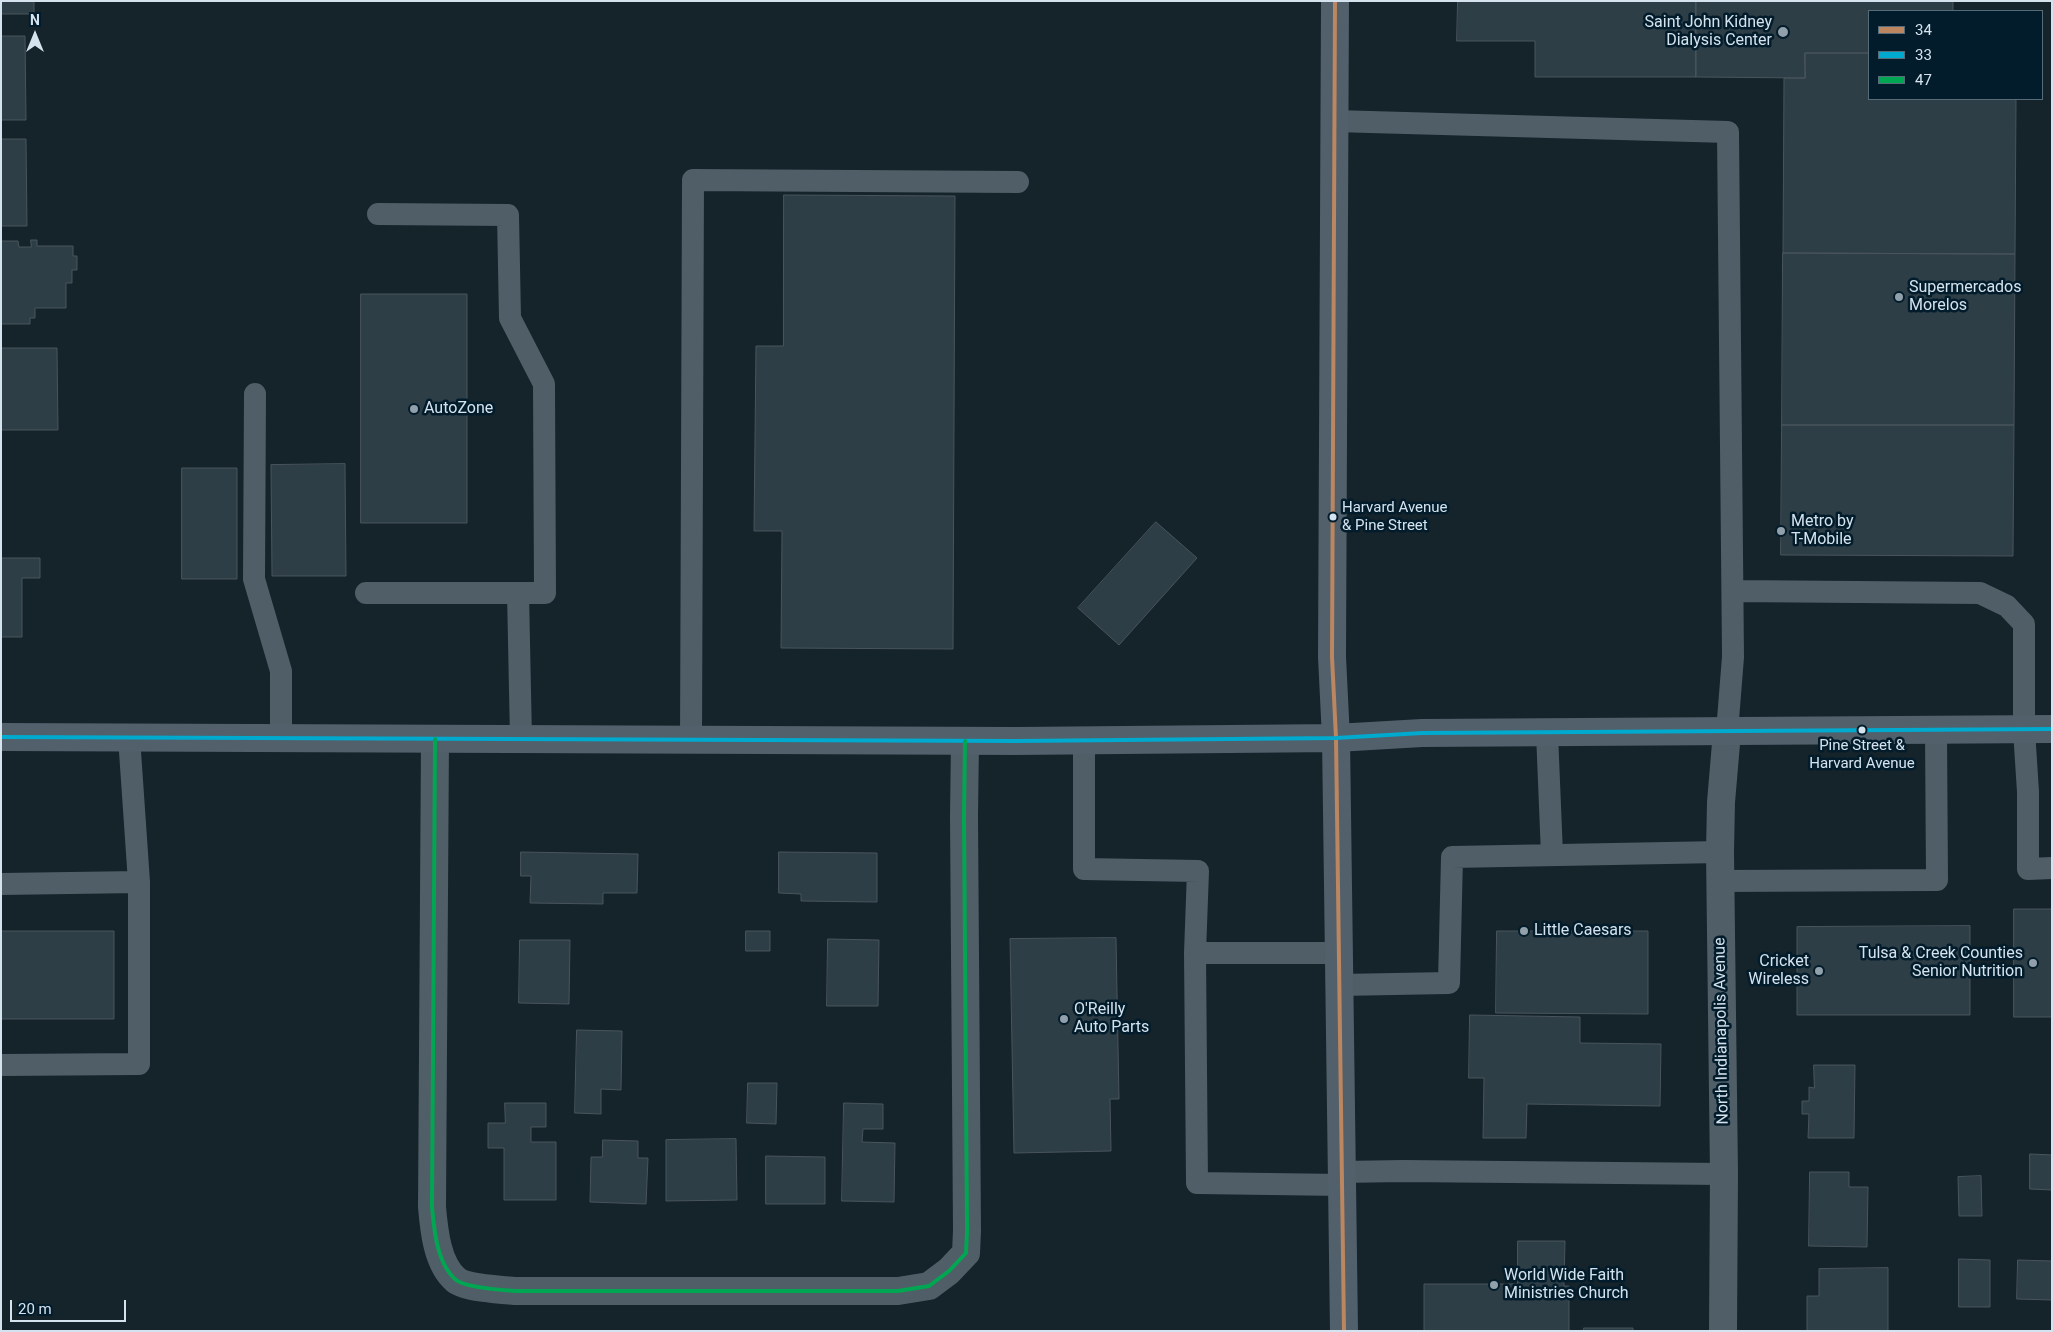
<!DOCTYPE html>
<style>
body{margin:0}
#map{position:relative;width:2053px;height:1332px;overflow:hidden;background:#15232b;font-family:Roboto,sans-serif}
canvas{display:block}
.frame{position:absolute;inset:0;border:2px solid #d4e3ee;pointer-events:none}
.legend{position:absolute;left:1868px;top:10px;width:175px;height:90px;box-sizing:border-box;background:#021c2b;border:1px solid #566c79;margin:0;padding:6px 9px;list-style:none;font-size:15px;color:#d4e3ee}
.legend li{display:flex;align-items:center;gap:10px;height:25px}
.legend b{width:25px;border:1px solid #566c79}
.north{position:absolute;left:10px;top:10px;width:50px;height:50px;-webkit-text-stroke:4px #021c2b;paint-order:stroke;rotate:0deg;font-size:14px;font-weight:700;line-height:20px;text-align:center;color:#d4e3ee}
.north::after{content:'';display:block;margin:auto;width:18px;height:22px;background:#d4e3ee;clip-path:polygon(50% 0,100% 100%,50% 72%,0 100%)}
.scale{position:absolute;left:10px;top:1300px;width:116px;height:22px;box-sizing:border-box;border:2px solid #d4e3ee;border-top:0;padding-left:6px;font-size:15px;line-height:18px;white-space:nowrap;color:#d4e3ee;-webkit-text-stroke:4px #021c2b;paint-order:stroke}
</style>
<div id="map">
<canvas width="2053" height="1332"></canvas>
<div class="frame"></div>
<ul class="legend">
<li><b style="height:6px;background:#bb8660"></b>34</li>
<li><b style="height:6px;background:#00a9ce"></b>33</li>
<li><b style="height:6px;background:#00a651"></b>47</li>
</ul>
<div class="north">N</div>
<div class="scale">20 m</div>
</div>
<script>
const c = document.querySelector('canvas').getContext('2d');
c.lineJoin = 'round';
function paint(path, color) { c.fillStyle = color; c.fill(path, 'evenodd'); }
function strokePath(path, color, width, dash) { c.strokeStyle = color; c.lineWidth = width; c.lineCap = dash ? 'butt' : 'round'; c.setLineDash(dash || []); c.stroke(path); }
function label(font, color, halo, rows, align = 'center') {
  c.font = font + ' Roboto,sans-serif'; c.lineWidth = 5; c.setLineDash([]); c.textBaseline = 'middle'; c.strokeStyle = halo; c.fillStyle = color; for (const [text, x, y, turn = 0] of rows) {
    c.save(); c.translate(x, y); c.rotate((+turn || 0) * Math.PI / 180); c.textAlign = isNaN(turn) ? turn : align; if (halo) c.strokeText(text, 0, 0); c.fillText(text, 0, 0); c.restore();
  }
}
const building = new Path2D(`
 M1,1H34V14H1Z
 M1458,1H1696V77H1535V41H1457Z
 M1696,1H1953V11H1869V53H1805V78L1696,77Z
 M1,36H25L26,120H1Z
 M1805,53H1869V99H2016L2015,254L1783,253L1784,78H1805Z
 M1,139H26L27,226H1Z
 M784,195L955,196L953,649L781,648L782,531H754L756,346H783Z
 M31,240H37V246H73V256H77V270H72V283H66V308H35V318H30V324H1V241H18L19,247H31Z
 M1783,253L2015,254L2014,425H1782Z
 M361,294H467V523H361Z
 M1,348H57L58,430H1Z
 M1782,425H2014L2013,556L1781,555Z
 M345,464L346,576H272L271,465Z
 M182,468H237V579H182Z
 M1156,522L1197,558L1119,645L1078,608Z
 M1,558H40V578H22V637H1Z
 M521,852L638,854L637,893H603V904L530,903L531,876H521Z
 M779,852L877,853V902L801,901V894L779,893Z
 M2014,909H2052V1017H2014Z
 M1970,926V1015H1797V927Z
 M1,931H114V1019H1Z
 M746,931H770V951H746Z
 M1497,931H1648V1014L1496,1013Z
 M1116,938L1119,1099H1110L1111,1151L1014,1153L1010,939Z
 M828,939L879,940L878,1006H827Z
 M520,940H570L569,1004L519,1003Z
 M1470,1015L1580,1017V1043L1661,1044L1660,1106L1527,1104L1526,1138H1483L1484,1078H1469Z
 M577,1030L622,1031L621,1090L601,1089V1114L575,1113Z
 M1814,1065H1855L1854,1138H1808L1809,1114H1802V1101H1809V1087L1814,1088Z
 M748,1083H777L776,1124L747,1123Z
 M505,1103H546V1127H531V1142H556V1200H504V1148H488V1123H505Z
 M844,1103L883,1104V1129H863L862,1142L895,1143L894,1202L842,1201Z
 M736,1139L737,1200L666,1201V1140Z
 M603,1140L638,1141V1158H648L646,1204L590,1202L591,1157H602Z
 M2030,1154L2052,1155V1190L2030,1189Z
 M766,1156L825,1157V1204H766Z
 M1810,1172H1849V1187H1868L1867,1247L1809,1246Z
 M1981,1176L1982,1216H1959L1958,1177Z
 M1518,1241H1565L1564,1286H1569V1331H1424V1284H1517Z
 M1959,1259L1990,1260V1307H1959Z
 M2018,1260L2052,1261V1300L2017,1299Z
 M1888,1268V1331H1807V1296H1819V1269Z
 M1584,1328H1633V1331H1584Z`);
paint(building, '#2e3e47');
strokePath(building, '#49545c', 1);
strokePath(new Path2D(`
 M1334,121L1728,132L1733,657L1727,732
 M255,394L254,579L281,671V739
 M1733,591L1980,593L2007,606L2024,624V730L2028,792V869L2052,868
 M366,593H545L544,384L510,318L508,215L378,214
 M518,593L521,739
 M1547,733L1552,855
 M1084,740V869L1198,871L1195,953L1197,1183L1342,1185
 M691,741L693,180L1018,182
 M1720,881L1937,880L1936,731
 M1,884L139,882L129,737
 M1195,953H1339
 M1339,985L1449,983L1452,857L1720,852
 M1,1065L139,1064V882
 M1341,1172L1403,1171L1724,1174`), '#505e67', 22);
strokePath(new Path2D(`
 M435,739L432,1207C434,1230 437,1264 456,1280C466,1288 503,1290 516,1291H898L929,1286L949,1271L966,1253L967,1231L964,816L965,741
 M1723,1331L1724,1174L1720,852L1721,802L1727,732`), '#505e67', 28);
strokePath(new Path2D(`
 M1335,1L1332,657L1336,738L1344,1331
 M1,737L1016,741L1336,738L1422,733L2052,729`), '#51606b', 28);
strokePath(new Path2D(`
 M1335,1L1332,657L1336,738L1344,1331`), '#bb8660', 4);
strokePath(new Path2D(`
 M1,737L1016,741L1336,738L1422,733L2052,729`), '#00a9ce', 4);
strokePath(new Path2D(`
 M435,739L432,1207C434,1230 437,1264 456,1280C466,1288 503,1290 516,1291H898L929,1286L949,1271L966,1253L967,1231L964,816L965,741`), '#00a651', 4);
for (const [x, y, r, color] of [
 [1783,32,6,"#91a0aa"],
 [1899,297,5,"#91a0aa"],
 [414,409,5,"#91a0aa"],
 [1333,517,4.5,"#d4e3ee"],
 [1781,531,5,"#91a0aa"],
 [1862,730,4.5,"#d4e3ee"],
 [1524,931,5,"#91a0aa"],
 [2033,963,5,"#91a0aa"],
 [1819,971,5,"#91a0aa"],
 [1064,1019,5,"#91a0aa"],
 [1494,1285,5,"#91a0aa"]
]) { const dot = new Path2D(); dot.arc(x, y, r, 0, 2 * Math.PI); c.fillStyle = color; c.fill(dot); strokePath(dot, '#021c2b', 2); }
label('15px', '#d4e3ee', '#021c2b', [
 ["Harvard Avenue",1342,508],
 ["& Pine Street",1342,526],
 ["Pine Street &",1862,746,"center"],
 ["Harvard Avenue",1862,764,"center"]
], 'left');
label('16px', '#d4e3ee', '#021c2b', [
 ["Saint John Kidney",1772,23,"right"],
 ["Dialysis Center",1772,41,"right"],
 ["Supermercados",1909,288],
 ["Morelos",1909,306],
 ["AutoZone",424,409],
 ["Metro by",1791,522],
 ["T-Mobile",1791,540],
 ["Little Caesars",1534,931],
 ["Tulsa & Creek Counties",2023,954,"right"],
 ["Senior Nutrition",2023,972,"right"],
 ["Cricket",1809,962,"right"],
 ["Wireless",1809,980,"right"],
 ["O'Reilly",1074,1010],
 ["Auto Parts",1074,1028],
 ["World Wide Faith",1504,1276],
 ["Ministries Church",1504,1294]
], 'left');
label('16px', '#d4e3ee', '#021c2b', [
 ["North Indianapolis Avenue",1722,1031,-91]
]);
</script>
